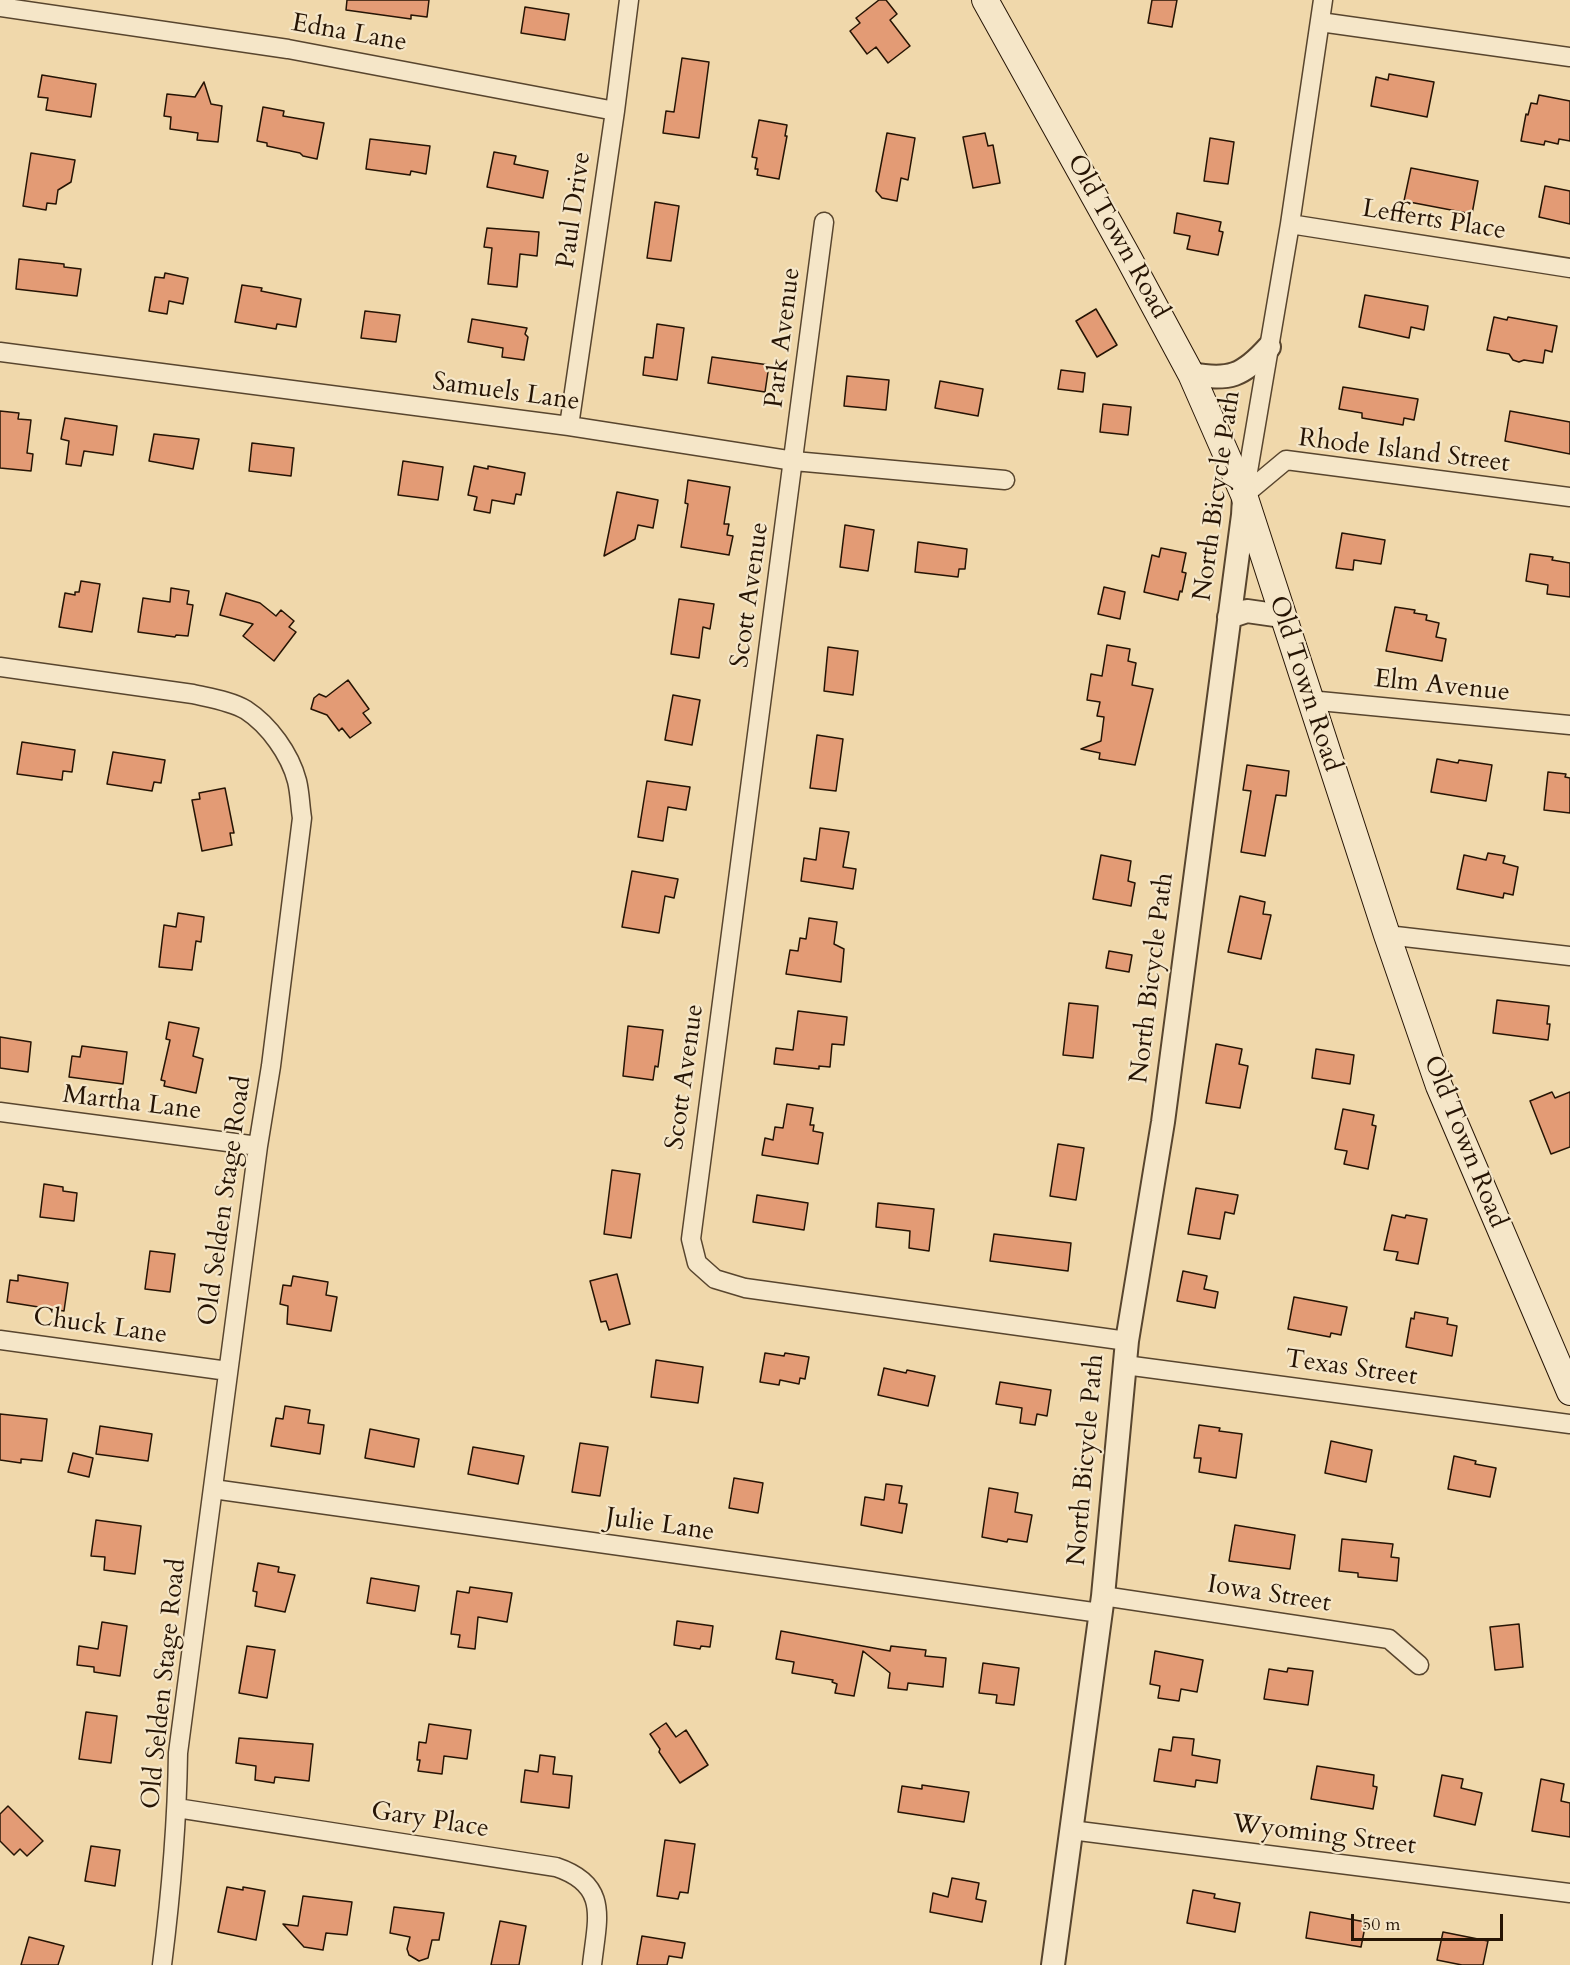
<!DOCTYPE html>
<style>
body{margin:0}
#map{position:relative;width:1570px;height:1965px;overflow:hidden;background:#f0d8ab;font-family:Cardo,serif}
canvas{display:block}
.scale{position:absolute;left:1351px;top:1914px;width:152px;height:27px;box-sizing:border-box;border:3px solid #261404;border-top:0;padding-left:8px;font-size:18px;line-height:21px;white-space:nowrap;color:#261404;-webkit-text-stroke:4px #f5e6c8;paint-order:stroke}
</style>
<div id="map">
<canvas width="1570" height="1965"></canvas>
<div class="scale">50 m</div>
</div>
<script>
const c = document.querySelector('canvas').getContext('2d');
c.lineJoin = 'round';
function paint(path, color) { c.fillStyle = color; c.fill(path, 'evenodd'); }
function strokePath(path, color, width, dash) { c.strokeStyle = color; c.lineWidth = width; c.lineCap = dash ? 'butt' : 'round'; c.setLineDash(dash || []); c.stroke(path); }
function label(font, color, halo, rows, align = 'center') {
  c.font = font + ' Cardo,serif'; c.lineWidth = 4.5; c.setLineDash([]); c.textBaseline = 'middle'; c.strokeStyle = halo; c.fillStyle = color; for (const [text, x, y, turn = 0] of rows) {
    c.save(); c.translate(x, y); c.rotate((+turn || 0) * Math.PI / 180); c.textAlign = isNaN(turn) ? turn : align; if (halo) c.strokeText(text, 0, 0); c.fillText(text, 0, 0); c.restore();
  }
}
const building = new Path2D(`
 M347,0H429L427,17L411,15V19L346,10Z
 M879,0H886L897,14L890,20L910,46L888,63L876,47L867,54L850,31L860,23L856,18Z
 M1152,0H1177L1172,27L1148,23Z
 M525,7L569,14L565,40L521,33Z
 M682,58L709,62L699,138L663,133L666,111L674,112Z
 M1389,74L1434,82L1427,117L1371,106L1376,77L1388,80Z
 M42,75L96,84L91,117L46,110L48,98L38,97Z
 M204,82L211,104L222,106L218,142L197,140L198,133L170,129L171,117L164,116L167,94L195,97Z
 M1539,95L1570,101V141L1559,139L1558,144L1545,141L1544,145L1521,141L1526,114L1528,115L1531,103L1537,104Z
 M263,107L284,111L283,116L324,123L317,159L303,156L300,153L267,146V143L257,141Z
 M759,120L787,125L785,136H787L779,179L757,175L758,169H755L757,158L752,157Z
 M887,133L915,138L908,180L901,178L897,201L882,198L876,191Z
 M985,133L988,146L993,145L1000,183L973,188L963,137Z
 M1210,138L1234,142L1228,184L1204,181Z
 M370,139L430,146L426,174L411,171L410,175L366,169Z
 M494,152L516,156L514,164L548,171L543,198L487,187Z
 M31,153L75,160L71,182L58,190L56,204L47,203L46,210L23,206Z
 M1411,168L1478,181L1472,214L1404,201Z
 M1545,186L1570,191V224L1539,217Z
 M655,202L679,206L671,261L647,258Z
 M1177,213L1221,222L1219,231L1223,232L1218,255L1187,249L1190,236L1174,233Z
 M487,228L539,232L537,256L520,254L517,287L488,284L492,248L484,247Z
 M19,259L64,264V267L81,269L77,296L16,289Z
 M165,273L188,278L183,304L169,301L167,314L149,311L155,277L164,278Z
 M242,285L262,288L261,291L301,299L296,327L277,324L276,329L235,322Z
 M1365,295L1428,306L1424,330L1411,327L1409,338L1359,327Z
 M1096,309L1117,345L1097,357L1076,321Z
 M365,311L400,315L396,342L361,338Z
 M1494,317L1507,320L1508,317L1557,326L1552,352L1545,350L1543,363L1524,360L1519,362L1513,360L1509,354L1487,350Z
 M472,319L527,328L525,334L528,337L524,360L502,357L503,348L468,342Z
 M657,324L684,328L677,380L643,375L645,357L653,358Z
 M712,357L769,365L765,392L708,383Z
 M1061,370L1085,373L1083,392L1058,389Z
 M847,376L889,380L886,410L844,406Z
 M940,381L983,389L978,416L935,408Z
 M1343,387L1418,399L1414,420L1404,418L1403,425L1362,418V413L1339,409Z
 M1103,404L1131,407L1128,435L1100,432Z
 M0,411L19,413L18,419L31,420L27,453L33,454L31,471L0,468Z
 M1510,411L1570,422V454L1505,441Z
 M65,418L117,426L113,455L84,451L81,466L66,464L69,441L61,439Z
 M154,434L199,439L193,469L149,461Z
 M252,443L294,448L291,476L249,471Z
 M403,461L443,467L438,500L398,495Z
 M474,466L488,469V466L525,473L521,495L516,494L514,504L492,500L490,513L474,510L477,497L468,495Z
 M688,480L730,487L724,524H729L727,535L733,536L729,555L681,547L688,504L685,503Z
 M617,492L658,500L653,528L638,525L635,539L604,556Z
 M845,525L874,530L868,571L840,567Z
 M1342,533L1385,540L1381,564L1354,560L1353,570L1336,568Z
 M918,542L967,549L965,569H959L958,577L915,572Z
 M1161,548L1186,553L1182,572L1186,573L1182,592L1180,591L1178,600L1144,592L1152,555L1159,557Z
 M1530,554L1553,557L1552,560L1570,563V597L1547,594L1548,585L1526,581Z
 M81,581L100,584L92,632L59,627L65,593L75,595V592H79Z
 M1104,587L1125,592L1120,619L1098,614Z
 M171,588L189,591L187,604L193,605L188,636L176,635L175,637L138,632L143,598L170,602Z
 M226,593L260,603L276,616L281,610L294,621L289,627L296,632L274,661L243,636L253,624L220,615Z
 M679,599L714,604L710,629L703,627L699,658L671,654Z
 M1395,607L1415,610L1414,613L1427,615L1426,620L1439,623L1436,637L1446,639L1442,661L1386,651Z
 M1107,645L1130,649L1128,661L1136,663L1132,685L1153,689L1135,765L1099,759L1100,753L1081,749L1101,741L1104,717L1097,716L1100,702L1087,700L1091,674L1102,676Z
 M828,647L858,651L853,695L824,691Z
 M348,680L369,709L363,713L371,723L350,738L342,728L339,731L327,715L311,709L314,698L319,694L326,697Z
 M673,695L700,700L692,745L665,740Z
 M817,735L843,739L836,791L810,788Z
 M22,742L75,750L72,772L63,771L62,780L17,774Z
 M113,752L165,760L161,783L154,782L152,791L107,784Z
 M1437,759L1458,763L1459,760L1492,765L1486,801L1431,792Z
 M1247,765L1289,771L1286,796L1276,795L1265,856L1241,852L1251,791L1243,790Z
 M1548,772L1566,774L1565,777L1570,778V813L1544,810Z
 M647,781L690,787L686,810L668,807L663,841L638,837Z
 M225,788L234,833H230L232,845L202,851L192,800L200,799L199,793Z
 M820,828L849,832L843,867L856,869L853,889L801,881L804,858L816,860Z
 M1488,853L1505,856L1503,863L1518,867L1513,895L1504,893L1503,898L1457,889L1464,855L1486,860Z
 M1101,855L1131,861L1128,881L1135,883L1131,906L1093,899Z
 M632,871L678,879L674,898L665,896L659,933L622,927Z
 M1240,896L1265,902L1263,914L1271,915L1261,959L1228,952Z
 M178,913L204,917L201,942L196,941L192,970L159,967L164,925L176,927Z
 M809,918L837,922L834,944L844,949L841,982L786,974L790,950L798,951L800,938L806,939Z
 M1109,951L1132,955L1129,972L1106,968Z
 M1497,1000L1549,1006L1547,1024H1550L1548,1040L1493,1033Z
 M1069,1003L1098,1006L1093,1058L1063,1055Z
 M798,1011L847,1017L844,1045L832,1044L830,1067L819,1066V1069L774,1064L776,1048L793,1050Z
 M169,1022L199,1028L193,1056L203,1059L196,1093L164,1086L165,1081L161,1080L170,1040L166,1039Z
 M628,1026L663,1030L658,1067L655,1066L653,1080L623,1076Z
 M0,1037L31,1042L28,1072L0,1068Z
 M1216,1044L1242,1049L1239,1064L1248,1066L1240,1108L1206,1103Z
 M82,1046L127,1052L123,1084L69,1077L72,1056L80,1057Z
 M1316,1049L1354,1055L1350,1084L1312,1078Z
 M1552,1092L1555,1098L1570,1092V1147L1551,1154L1530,1101Z
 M787,1104L813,1108L810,1125H814L813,1131L823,1133L818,1164L762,1155L765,1138L773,1140L775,1127L783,1128Z
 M1343,1109L1374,1115L1372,1125L1376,1126L1368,1169L1344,1164L1347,1151L1335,1149Z
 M1058,1144L1084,1148L1076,1200L1050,1196Z
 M612,1170L640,1174L631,1238L604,1234Z
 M44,1184L63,1187V1191L77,1193L74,1221L40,1217Z
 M1196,1188L1238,1195L1234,1214L1225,1212L1220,1239L1188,1234Z
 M757,1195L808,1203L804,1230L753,1222Z
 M878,1203L934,1209L929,1251L909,1248L910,1231L876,1227Z
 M1392,1215L1405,1218L1406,1215L1427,1219L1418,1264L1396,1260L1398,1252L1384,1250Z
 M994,1234L1071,1243L1068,1271L990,1261Z
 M150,1251L175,1254L170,1292L145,1289Z
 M1183,1271L1207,1276L1204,1289L1218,1292L1215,1308L1177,1301Z
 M617,1274L630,1324L609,1330L606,1321L601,1322L590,1281Z
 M18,1275L68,1283L64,1311L7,1302L10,1280L18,1281Z
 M293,1276L328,1282L326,1295L337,1297L331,1331L287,1324L288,1306L280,1304L283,1285L291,1286Z
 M1294,1297L1347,1307L1341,1335L1331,1333L1330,1337L1288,1329Z
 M1415,1312L1448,1318L1447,1324L1457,1326L1452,1356L1406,1347L1411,1318L1414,1319Z
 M765,1353L784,1356L785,1353L809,1357L805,1379L800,1378L799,1384L780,1380L779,1385L760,1382Z
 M656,1360L703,1367L698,1403L651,1397Z
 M884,1368L906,1373L907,1370L935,1376L928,1406L878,1395Z
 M1000,1382L1051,1390L1047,1416L1037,1414L1035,1425L1020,1423L1022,1408L996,1404Z
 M285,1406L310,1410L308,1423L324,1425L320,1454L271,1446L276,1418L283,1419Z
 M0,1414L47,1419L42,1461L21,1459V1463L0,1460Z
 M1199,1425L1220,1428L1219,1431L1242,1434L1236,1478L1199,1472L1201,1458H1194Z
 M100,1426L152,1434L148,1461L96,1454Z
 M370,1429L419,1439L414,1467L365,1458Z
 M1331,1441L1372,1450L1366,1482L1325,1473Z
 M580,1443L608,1447L600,1496L572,1492Z
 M473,1447L524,1456L518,1484L468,1474Z
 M73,1453L93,1458L89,1477L68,1472Z
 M1454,1456L1476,1461L1475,1464L1496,1468L1490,1497L1448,1489Z
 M734,1478L763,1483L758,1513L729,1508Z
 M886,1484L902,1486L899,1503L907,1504L902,1533L861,1525L865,1497L884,1500Z
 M989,1488L1018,1493L1015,1512L1032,1515L1027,1542L1008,1539L1007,1542L982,1537Z
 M96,1520L141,1526L135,1574L104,1570L105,1557L91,1556Z
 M1235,1525L1295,1535L1290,1569L1229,1561Z
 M1342,1539L1393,1544L1391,1557L1399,1558L1397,1581L1358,1577V1573L1339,1571Z
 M258,1563L279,1567L278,1572L295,1575L285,1612L255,1606L257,1592L253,1591Z
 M371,1578L419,1586L415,1611L367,1603Z
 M470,1587L512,1593L507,1622L478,1617L475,1649L458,1647L460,1635L451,1634L457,1591L469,1593Z
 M677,1621L713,1626L710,1647L701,1646L700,1649L674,1645Z
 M102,1622L127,1626L120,1676L94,1672V1667L77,1665L79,1646L98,1649Z
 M1519,1624L1523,1667L1495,1670L1490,1627Z
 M781,1631L890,1651L891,1646L926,1650L925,1656L946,1658L943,1687L908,1683L907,1690L888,1688L890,1673L863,1651L854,1696L835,1693L837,1684L832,1682L833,1680L792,1673L794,1662L776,1659Z
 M247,1646L275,1650L267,1698L239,1693Z
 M1155,1651L1203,1660L1197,1692L1181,1689L1179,1701L1158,1698L1160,1686L1150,1684Z
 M983,1663L1019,1668L1014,1705L996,1703L997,1695L979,1693Z
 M1288,1668L1313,1671L1308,1705L1264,1699L1269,1669L1287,1672Z
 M86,1712L117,1716L111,1763L79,1759Z
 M666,1723L676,1737L686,1730L708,1765L680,1783L659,1752L660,1749L650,1734Z
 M429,1724L471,1730L467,1759L444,1756L442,1774L418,1771L420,1760H417L419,1742L426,1743Z
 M1173,1737L1194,1739L1192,1755L1220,1760L1217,1783L1196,1780L1195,1787L1154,1781L1159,1749L1171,1751Z
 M239,1738L313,1744L309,1781L275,1777L274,1783L255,1780L256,1766L236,1763Z
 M540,1755L555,1757L553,1774L572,1776L569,1808L521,1802L525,1770L538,1772Z
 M1317,1766L1374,1775L1373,1786L1377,1787L1373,1809L1311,1799Z
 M1442,1775L1463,1779L1461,1788L1482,1793L1475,1825L1434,1816Z
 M1541,1779L1564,1784L1561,1801L1570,1803V1837L1532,1831Z
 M922,1785L969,1792L964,1822L898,1812L902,1786L922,1789Z
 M8,1806L43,1841L27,1856L20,1849L14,1855L0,1841V1814Z
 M665,1840L695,1844L688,1893L680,1892L678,1899L657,1896Z
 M91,1846L120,1850L115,1886L85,1881Z
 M952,1878L979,1883L976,1899L986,1901L982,1922L930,1912L933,1893L948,1897Z
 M227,1887L243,1890V1887L265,1891L256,1940L218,1932Z
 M1193,1890L1215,1894L1214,1898L1240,1903L1235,1932L1187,1923Z
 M303,1896L352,1902L347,1935L326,1933L323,1950L304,1947L283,1924L298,1926Z
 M394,1907L444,1913L439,1940H432L428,1958L419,1961L409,1955L407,1949L410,1937L390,1933Z
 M1310,1912L1366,1922L1361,1947L1306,1938Z
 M500,1921L526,1926L519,1965H491Z
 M1443,1932L1488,1941L1483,1965H1462L1437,1960Z
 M642,1936L685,1943L682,1958L669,1956L667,1965H637Z
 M29,1937L64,1946L58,1965H21Z`);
paint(building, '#e39b75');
strokePath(building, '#261404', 1.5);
const minor = new Path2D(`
 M0,7L288,49L615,111
 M1320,22L1570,57
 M824,222L691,1239L697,1263L715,1279L745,1288L1127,1341
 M1290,224L1570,268
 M0,352L569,426L794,461L1005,480
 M569,426L615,111L629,0
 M1244,495L1290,224L1323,0
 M1244,495L1286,460L1570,497
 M0,667L193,694C210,698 231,701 246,710C269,725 290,754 297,781C300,793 300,806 302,818L271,1066L258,1146L178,1753C177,1824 171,1894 162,1965
 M1309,700L1570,725
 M1387,935L1570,956
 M0,1112L258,1146
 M0,1340L228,1371
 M1125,1365L1570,1424
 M213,1489L1100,1613
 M1103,1596L1389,1639L1419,1665
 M177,1808L556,1867C610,1885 597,1919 592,1965
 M1071,1830L1570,1893`);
const tertiary = new Path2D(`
 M1191,374C1229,381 1243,376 1269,347
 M1229,617L1247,611L1282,616
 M1053,1965L1103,1596L1127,1341L1163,1122L1243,515L1244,497`);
const secondary = new Path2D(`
 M985,0L1128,257L1191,374L1244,495L1387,935L1439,1086L1570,1392`);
strokePath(minor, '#58452e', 21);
strokePath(tertiary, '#58452e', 26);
strokePath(secondary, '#261404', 28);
strokePath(minor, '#f5e6c8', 18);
strokePath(tertiary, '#f5e6c8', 22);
strokePath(secondary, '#f5e6c8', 26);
label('26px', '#261404', '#f5e6c8', [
 ["Edna Lane",349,34,10],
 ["Paul Drive",575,210,-82],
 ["Lefferts Place",1434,221,9],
 ["Old Town Road",1117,237,61],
 ["Park Avenue",784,338,-83],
 ["Samuels Lane",506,393,8],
 ["Rhode Island Street",1404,452,7],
 ["North Bicycle Path",1218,496,-82],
 ["Scott Avenue",751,595,-82],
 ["Old Town Road",1304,684,72],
 ["Elm Avenue",1442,687,6],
 ["North Bicycle Path",1153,978,-83],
 ["Scott Avenue",686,1077,-82],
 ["Martha Lane",132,1104,7],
 ["Old Town Road",1464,1142,68],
 ["Old Selden Stage Road",226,1201,-82],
 ["Chuck Lane",100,1327,8],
 ["Texas Street",1351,1369,8],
 ["North Bicycle Path",1087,1460,-85],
 ["Julie Lane",660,1526,8],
 ["Iowa Street",1269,1595,9],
 ["Old Selden Stage Road",165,1684,-84],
 ["Gary Place",430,1821,9],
 ["Wyoming Street",1324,1836,7]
]);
</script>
